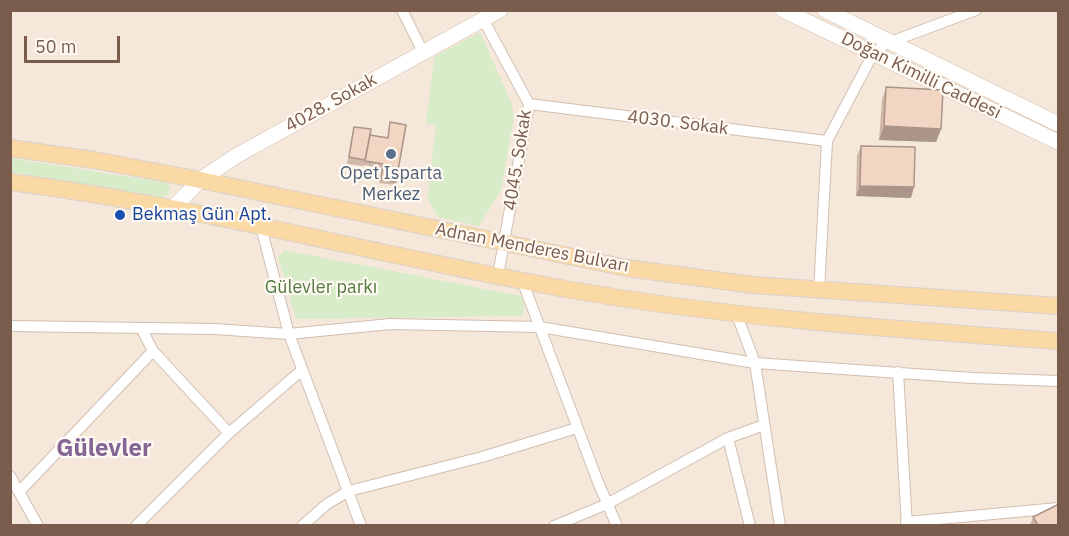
<!DOCTYPE html>
<meta charset="utf-8">
<style>
body{margin:0}
#map{position:relative;width:1069px;height:536px;overflow:hidden;background:#fdf6ec;font-family:"IBM Plex Sans",sans-serif}
canvas{display:block}
.frame{position:absolute;inset:0;border:12px solid #7a5c4d;pointer-events:none}
.scale{position:absolute;left:24px;top:36px;width:96px;height:27px;box-sizing:border-box;border:3px solid #7a5c4d;border-top:0;padding-left:8px;font-size:18px;line-height:21px;white-space:nowrap;color:#7a5c4d;-webkit-text-stroke:4px #fffaf3;paint-order:stroke}
</style>
<div id="map">
<canvas width="1069" height="536"></canvas>
<div class="frame"></div>
<div class="scale">50 m</div>
</div>
<script>
const c = document.querySelector('canvas').getContext('2d');
c.lineJoin = 'round';
function paint(path, color) { c.fillStyle = color; c.fill(path, 'evenodd'); }
function strokePath(path, color, width, dash) { c.strokeStyle = color; c.lineWidth = width; c.lineCap = dash ? 'butt' : 'round'; c.setLineDash(dash || []); c.stroke(path); }
function label(font, color, halo, rows, align = 'center') {
  c.font = font + ' "IBM Plex Sans",sans-serif'; c.lineWidth = 4.5; c.setLineDash([]); c.textBaseline = 'middle'; c.strokeStyle = halo; c.fillStyle = color; for (const [text, x, y, turn = 0] of rows) {
    c.save(); c.translate(x, y); c.rotate((+turn || 0) * Math.PI / 180); c.textAlign = isNaN(turn) ? turn : align; if (halo) c.strokeText(text, 0, 0); c.fillText(text, 0, 0); c.restore();
  }
}
paint(new Path2D(`
 M11,11H1058V525H11Z`), '#f5e8da');
paint(new Path2D(`
 M480,32L512,104L514,118L501,191L479,226L438,217L429,202L428,193L436,127L426,124L434,57Z
 M11,158L167,183L170,187L169,194L163,197L11,172Z
 M284,250L521,296L525,307L522,316L296,319L278,257Z`), '#d8ecc9');
const street = new Path2D(`
 M402,10L423,52
 M483,19L529,104L498,275
 M529,104L827,141
 M261,227L289,334L361,526
 M522,280L598,482L617,526
 M819,291L827,141L873,54L885,44L976,10
 M737,315L755,363L780,526
 M10,326L214,329L289,334L390,324L540,327L755,363L972,378L1058,381
 M141,328L153,351L229,433L302,370
 M898,372L907,526
 M728,438L750,526
 M10,476L38,526
 M19,492L153,351
 M906,522L1058,508
 M136,526L229,433
 M302,526L327,504L349,491L482,457L577,428
 M554,526L607,504L728,438L764,425`);
const secondary = new Path2D(`
 M783,10L1058,142
 M825,10L1058,124
 M172,209L200,180L236,156L500,10`);
const primary = new Path2D(`
 M10,148L94,160L200,180L627,268L753,285L1058,306
 M10,182C198,206 380,256 566,289C729,318 893,329 1058,341`);
strokePath(street, '#d1beb0', 12);
strokePath(secondary, '#d6c0b0', 16);
strokePath(primary, '#dad1cd', 18);
strokePath(street, '#fff', 10);
strokePath(secondary, '#fff', 15);
strokePath(primary, '#fbd9a5', 16);
paint(new Path2D(`
 M886,87L941,129L936,142L879,140L882,100Z
 M390,122L396,182L395,185L379,183L382,168L364,165L363,166L347,164L352,134L354,127L370,135L387,138Z
 M861,146L911,198L856,196L857,156Z
 M1033,517L1059,525H1030Z`), '#d1b7a8');
paint(new Path2D(`
 M884,126L941,129L936,142L879,140Z
 M860,186L914,187L911,198L856,196Z`), '#aa9588');
const building = new Path2D(`
 M886,87L943,90L941,129L884,126Z
 M390,122L406,125L396,182L381,180L383,164L365,161L370,135L388,138Z
 M354,127L371,129L365,160L349,157Z
 M861,146L915,147L914,187L860,186Z
 M1059,504V525H1038L1033,517Z`);
paint(building, '#f3d5c3');
strokePath(building, '#aa9588', 1.5);
for (const [x, y, r, color] of [
 [391,154,6,"#5c6f8a"],
 [120,215,6,"#1a4fb4"]
]) { const dot = new Path2D(); dot.arc(x, y, r, 0, 2 * Math.PI); c.fillStyle = color; c.fill(dot); strokePath(dot, '#fffaf3', 2); }
label('18px', '#7a5c4d', '#fffaf3', [
 ["Doğan Kimilli Caddesi",921,76,26],
 ["4028. Sokak",331,103,-29],
 ["4030. Sokak",678,123,7],
 ["4045. Sokak",518,160,-81],
 ["Adnan Menderes Bulvarı",532,248,11]
]);
label('18px', '#4e5e75', '#fffaf3', [
 ["Opet Isparta",391,174],
 ["Merkez",391,195]
]);
label('18px', '#164399', '#fffaf3', [
 ["Bekmaş Gün Apt.",132,215]
], 'left');
label('18px', '#537a41', '#fffaf3', [
 ["Gülevler parkı",321,288]
]);
label('bold 24px', '#846695', '#fffaf3', [
 ["Gülevler",104,449]
]);
</script>
